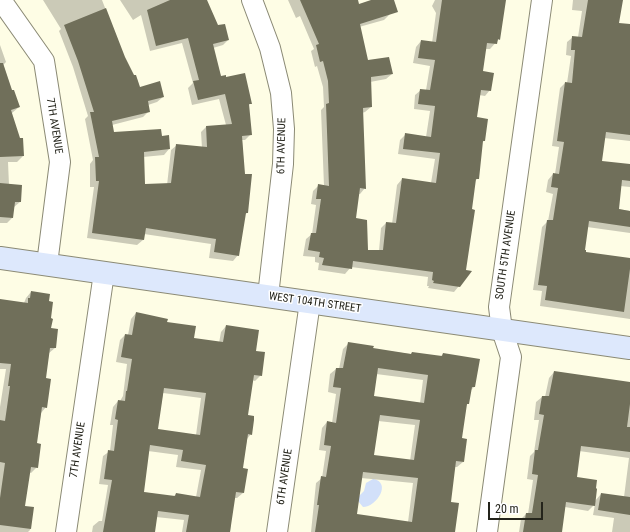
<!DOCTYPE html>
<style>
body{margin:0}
#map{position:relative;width:630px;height:532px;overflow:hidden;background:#fefde5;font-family:"Roboto Condensed",sans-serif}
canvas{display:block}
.scale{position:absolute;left:488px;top:502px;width:55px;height:18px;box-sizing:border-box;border:2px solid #24241b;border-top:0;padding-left:5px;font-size:12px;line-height:14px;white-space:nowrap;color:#24241b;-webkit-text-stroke:3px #fff;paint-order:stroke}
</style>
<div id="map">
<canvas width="630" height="532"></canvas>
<div class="scale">20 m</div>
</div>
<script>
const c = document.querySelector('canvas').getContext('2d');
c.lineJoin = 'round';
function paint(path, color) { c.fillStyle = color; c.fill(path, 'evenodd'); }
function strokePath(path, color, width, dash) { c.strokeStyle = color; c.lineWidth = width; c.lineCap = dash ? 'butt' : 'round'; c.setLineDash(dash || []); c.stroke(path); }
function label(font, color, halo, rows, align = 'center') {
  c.font = font + ' "Roboto Condensed",sans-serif'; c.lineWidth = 3; c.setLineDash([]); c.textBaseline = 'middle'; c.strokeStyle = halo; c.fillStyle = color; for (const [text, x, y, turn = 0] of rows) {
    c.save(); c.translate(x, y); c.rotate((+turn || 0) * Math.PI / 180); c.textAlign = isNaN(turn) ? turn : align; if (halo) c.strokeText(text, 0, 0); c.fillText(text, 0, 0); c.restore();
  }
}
paint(new Path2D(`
 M373,479C392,482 377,507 363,507L358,501L359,496L364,491L366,483Z`), '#d2e0f9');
paint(new Path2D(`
 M43,0H102L124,57L139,88L163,97L157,102L148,105L149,111L143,117L112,125L113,134L161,137L169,149L164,155L143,157L144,185H167L171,150L177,145L202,148L201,132L206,127L226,125L219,99L192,105L188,88L193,83L182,43L150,51L141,15L133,20L120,0H207L206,1L218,27L228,40L223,45L213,48L221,77L226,78L251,103L248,106L251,134L245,140H242L247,213L244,215L238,255L233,261L209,258L211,244L144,234L143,240L137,245L87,238L94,187H90V164L93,160L85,119L88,116L73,67L59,31L61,29Z
 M288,0H355V6L375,0H385L390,14L384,20L359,27L367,61L392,74L386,79L370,82L371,107L365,112L362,113L365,188L360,194H358L354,219L367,251H379L381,228L386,223L392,224L397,185L402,179L431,183L435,159L398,154L400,140L406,134L426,137L430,111L414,109L415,95L421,90H426L430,66L413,63L416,47L421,41L432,43L436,13L432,6L435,0H505L499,39L490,49H485L482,72L490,90L485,96L479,95L476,118L484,141L482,142L478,178L475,181L459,286L454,292L428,288L429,286H427L428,277L351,267L345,274L318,270L319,263L315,262V257L303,256L306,239L312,234L316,205L311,204L313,191L319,185L324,186L321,110L324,107L323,87L317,66L315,67L311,51L314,49L300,16L296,18Z
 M573,0H622L618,24L630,25V141L604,138L600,162L630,165V187L620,186L617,209L630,211V233L587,227L584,251L585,253L630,259V319L540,306L542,291L533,290L542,227L548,221L553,194L546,192L548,180L553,174H555L559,147L552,146L560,88L565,83H567L571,56L566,55L567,42L573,37H578L582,11L572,10Z
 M0,45L6,62L3,65L11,92L19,107L12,113V116L23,156L17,162H8L9,185L20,202L14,207L12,218L7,223H0Z
 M31,292L50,319V329L55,348L49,353L45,379L46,407L41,413L36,444L37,467L31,473L29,472L24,507L33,508L30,530L28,532H0V407L6,369H0V300L24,303L26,298Z
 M136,313L166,323L193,339L219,343L221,332L226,326L255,352L261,375L255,381L252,380L247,416L251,434L247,439L242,469L243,493L237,498H234L230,525H231L230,532H182L184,520L156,517L154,532H92L93,526L99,521H102L108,485L99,484L103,456L110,451L113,425H110L113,407L118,401H120L123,396L127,364L116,362L120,340L125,335H128L131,319ZM163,393L201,398L196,435L157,430ZM148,451L178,455L176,467L201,470L196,497L176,494L173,497L143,492Z
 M348,344L372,349L411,354L440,357L443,354L474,387L470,391L468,403L466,406L461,439L463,462L457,467H454L444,532H311L316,483L322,478L326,451L319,450L322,428L327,422L332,423L336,394L328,392L330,374L336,369H339L343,349ZM376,374L423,380L420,403L373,397ZM378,421L415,425L410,461L373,456ZM361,478L413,483L408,522L356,515Z
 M554,372L630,383V532H612L614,518L593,515L595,504L588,511L565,507L561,532H519L521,519L526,514H528L533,480L527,479L530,456L534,452L539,420H534L536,402L542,397H545L549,378ZM579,451L629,458L624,497L601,494L595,501L576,478Z`), '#0003');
paint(new Path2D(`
 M170,0H207L218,25L225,24L229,40L213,44L221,76L226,75V77L245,73L252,104H249L252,135L242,136L245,174H252L248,213H246L239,256L214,252L216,239L146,228L144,240L92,233L99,181H96L95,157H99L90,112H94L78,61L64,25L106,8L125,57L134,75H136L140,87L160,81L164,97L148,101L150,112L112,121L114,132L161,129L162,136L169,135L170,149L144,152L145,184L171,183L176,144L207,147L206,126L232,124L225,94L198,100L193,81L199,80L188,38L156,46L147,10Z
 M300,0H358L359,4L371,0H394L398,12L360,24L368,60L389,57L393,74L371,77L372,107L363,108L366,189L360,188L356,218L367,220L368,250H383L386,222L396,223L402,178L436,183L440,153L403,149L405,133L431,137L435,106L418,104L420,89L430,90L435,60L418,58L421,40L436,42L442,0H506L500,40L498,39L497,44L487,43L483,71L494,73L491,91L481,90L477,117L488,119L485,141H483L479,179H476L472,209L475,210L466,270L472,271L460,287L433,283L434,281L432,280L433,272L353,261L352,269L322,265L324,258L319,257L320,252L308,250L311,233H316L321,199H316L318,184L329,186L326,104L329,103L328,81L323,61L320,62L316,45L319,44Z
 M588,0H623L619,23L630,24V135L606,132L602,161L630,164V181L622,180L619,209L630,211V227L589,221L585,250H586V252L630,258V269L624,312L545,300L547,286L538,285L547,220H553L558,188L551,187L553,173L559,174L564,142L557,141L565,82L572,83L575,50H571L572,36L582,37Z
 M0,63H3L12,90H14L20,107L11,110L20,138H23L24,156L0,157Z
 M0,183L22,185L21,202H15L13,218L0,217Z
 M31,291L50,294L49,301L53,302L51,318L53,319L51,328L58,329L56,348H50L46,378L51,379L47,408L42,407L37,443L41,444L38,468L31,467L25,506L34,507L31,529L0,525V498L5,463L0,462V420L5,421L10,386H8L11,364L0,363V299L28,303V298H30Z
 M136,312L168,319L167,322L196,326L194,338L223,342L226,325L259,330L256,351L265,352L262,376L254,375L248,415L254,416V420L252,435L248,434L243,468L248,469L244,493L236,492L230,532H186L189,515L158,511L155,532H103L112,480L104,479L108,450L114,451L118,420L115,419L118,400L125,401L126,391H127L132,359L121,357L125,334L132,335ZM164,388L206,393L200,435L158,429ZM150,445L183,450L181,461L206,465L200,497L176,493L175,496L144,492Z
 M348,342L374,346L373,348L411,354L412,352L442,356L443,353L480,359L475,387H472L469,404H467L462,438L467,439L464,462L456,461L451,502L459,503L455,532H315L319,505H317L321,476L326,477L331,446L324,445L327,421L336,423L341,388L333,387L336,368H343ZM378,368L428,375L424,403L374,396ZM380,415L420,420L414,460L374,455ZM363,472L418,478L412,522L357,514Z
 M554,371L630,382V404L627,427H630V452L581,446L577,477L597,480L596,488L597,489L595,506L566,502L562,532H523L526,513H532L538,475L532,474L535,450H538L544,415L539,414L542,396H549Z
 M601,493L630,497V515L598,510Z`), '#706f5a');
const street = new Path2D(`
 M1,0L44,61L60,162L47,264
 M252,0L270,48L281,93L284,129L283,164L268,296
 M66,532L104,273
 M277,532L310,302
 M487,532L511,357L502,330L499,307L542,0`);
const secondary = new Path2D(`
 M0,258L630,348`);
strokePath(street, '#8b8a75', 22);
strokePath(secondary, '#8b8a75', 24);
strokePath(street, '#fff', 20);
strokePath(secondary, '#dde8fc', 22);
label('11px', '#24241b', '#fff', [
 ["7TH AVENUE",54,126,81],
 ["6TH AVENUE",282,146,-89],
 ["SOUTH 5TH AVENUE",506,255,-82],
 ["WEST 104TH STREET",315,303,8],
 ["7TH AVENUE",78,450,-82],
 ["6TH AVENUE",285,477,-82]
]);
</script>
